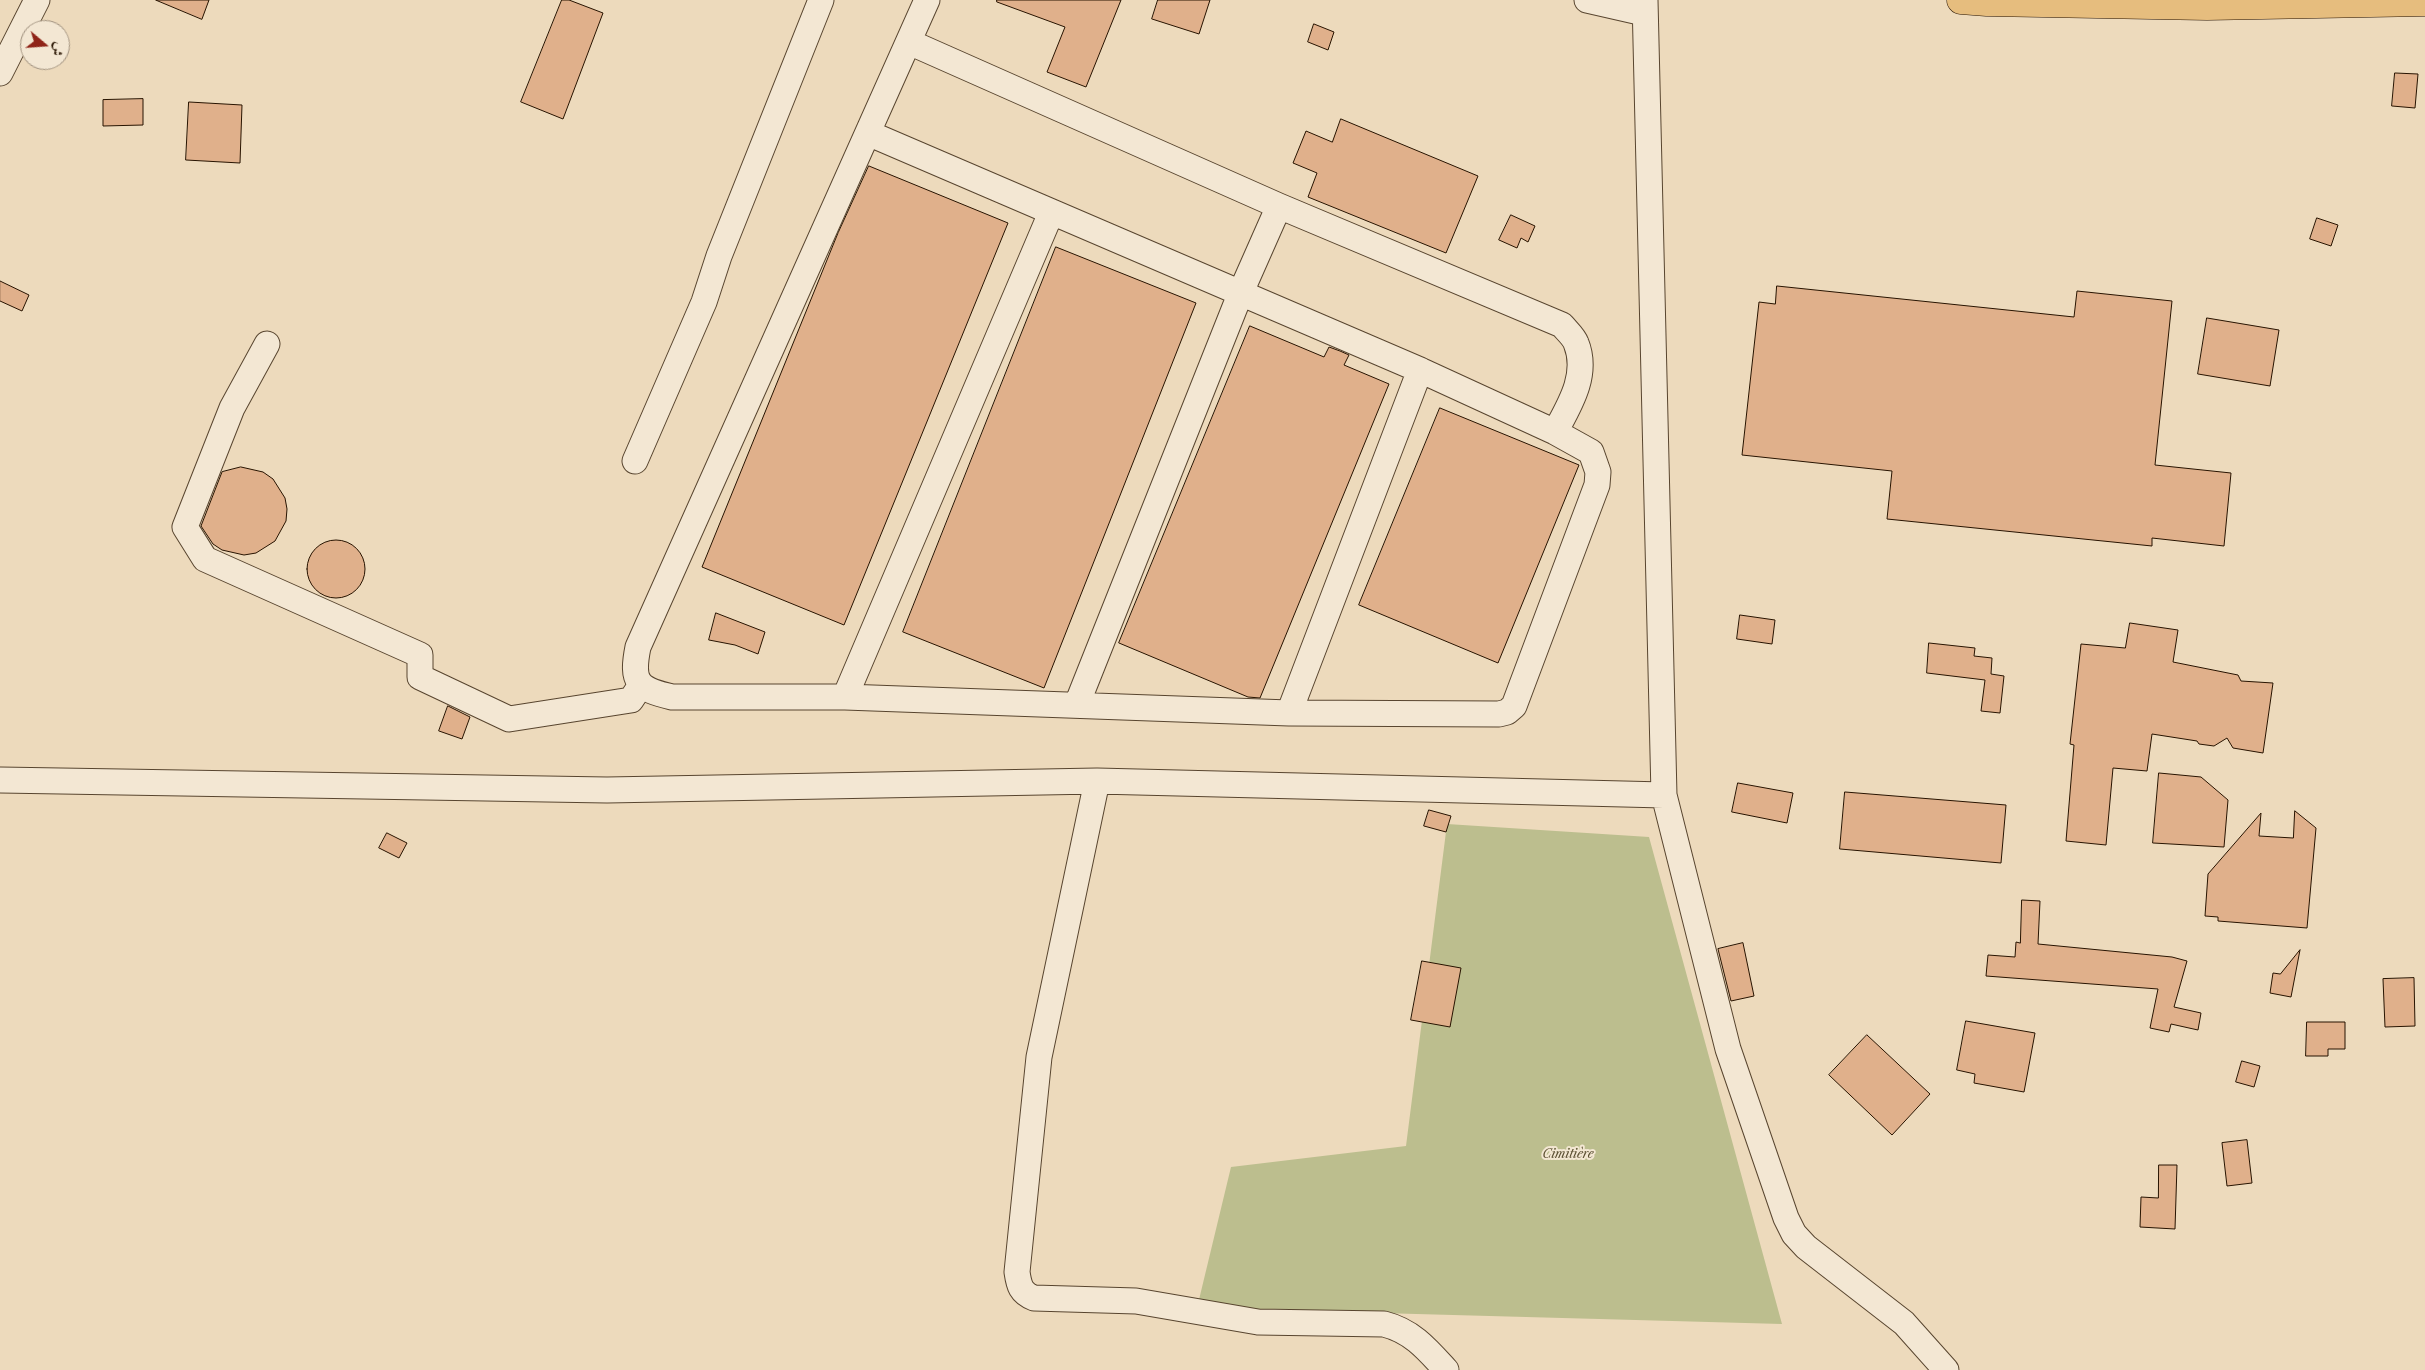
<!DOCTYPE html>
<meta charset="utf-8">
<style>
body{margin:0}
#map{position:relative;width:2425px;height:1370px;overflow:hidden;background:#eddabc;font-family:"Libre Caslon Text",Amiri,serif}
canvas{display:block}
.north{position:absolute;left:20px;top:20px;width:50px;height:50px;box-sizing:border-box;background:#f3e7d3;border:1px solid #a1927f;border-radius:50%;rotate:108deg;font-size:14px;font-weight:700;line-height:20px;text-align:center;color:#271300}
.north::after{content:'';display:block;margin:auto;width:18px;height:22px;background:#8f2418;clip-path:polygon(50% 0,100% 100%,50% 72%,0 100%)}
</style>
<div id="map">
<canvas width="2425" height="1370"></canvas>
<div class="north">ش</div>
</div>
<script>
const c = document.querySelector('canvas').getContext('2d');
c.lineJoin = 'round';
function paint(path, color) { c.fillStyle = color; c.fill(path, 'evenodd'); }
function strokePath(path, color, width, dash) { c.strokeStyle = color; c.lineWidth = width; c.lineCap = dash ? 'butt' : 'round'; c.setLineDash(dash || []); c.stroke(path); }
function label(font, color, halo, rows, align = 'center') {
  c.font = font + ' "Libre Caslon Text",serif'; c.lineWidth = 4; c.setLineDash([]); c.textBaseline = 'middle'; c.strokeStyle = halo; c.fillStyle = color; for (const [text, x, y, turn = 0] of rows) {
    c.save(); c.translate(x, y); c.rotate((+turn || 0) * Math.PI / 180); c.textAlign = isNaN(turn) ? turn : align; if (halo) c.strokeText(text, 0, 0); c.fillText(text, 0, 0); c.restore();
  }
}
paint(new Path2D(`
 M1447,824L1649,837L1782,1324L1197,1308L1231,1167L1406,1146Z`), '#bcbe8e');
const building = new Path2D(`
 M156,0H209L202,19Z
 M562,0H569L603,13L563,119L521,102Z
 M997,0H1121L1086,87L1047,72L1065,27L997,2Z
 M1158,0H1210L1199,34L1152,19Z
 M1314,24L1334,32L1328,50L1308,42Z
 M2395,73L2418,74L2415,108L2392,106Z
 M143,99V125L103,126V100Z
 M189,102L242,105L240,163L186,160Z
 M1341,119L1478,176L1446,253L1308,197L1317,173L1293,163L1306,131L1332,142Z
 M869,166L1008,223L844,625L702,567L838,233Z
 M1511,215L1535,226L1528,242L1521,238L1517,248L1499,240Z
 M2317,218L2338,225L2331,246L2310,239Z
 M1056,247L1196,303L1044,688L903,632Z
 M0,281L29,295L22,311L0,301Z
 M1777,286L2074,317L2077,291L2172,301L2155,465L2231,473L2224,546L2152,538V546L1887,519L1892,471L1742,455L1759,302L1775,304Z
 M2207,318L2279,330L2270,386L2198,374Z
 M1250,326L1324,357L1329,347L1340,351L1349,355L1344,365L1389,384L1260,698L1248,697L1119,643Z
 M1440,408L1579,465L1498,663L1359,605Z
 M241,467L263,472L273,479L285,498L287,509L286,521L275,541L256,553L244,555L222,550L213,544L201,526L222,472Z
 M307 569a29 29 0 1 1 58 0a29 29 0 1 1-58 0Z
 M716,613L765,632L758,654L735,645L709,640Z
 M1740,615L1775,620L1772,644L1737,639Z
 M2130,623L2178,630L2173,662L2238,675L2241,681L2273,683L2263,753L2233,748L2227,738L2214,746L2199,744L2197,741L2152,734L2147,771L2113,768L2106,845L2066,841L2074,745L2070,744L2081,644L2125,648Z
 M1929,643L1975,648L1974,656L1992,658L1991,674L2004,676L2000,713L1981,711L1985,680L1927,673Z
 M448,706L470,717L462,739L439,731Z
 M2159,773L2201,777L2228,800L2224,847L2153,843Z
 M1738,783L1793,793L1787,823L1732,812Z
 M1845,792L2006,805L2001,863L1840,849Z
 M1429,810L1451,816L1446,832L1424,826Z
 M2295,811L2316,828L2307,928L2218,921V917L2205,916L2208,874L2261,813L2259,836L2293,838Z
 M387,833L407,843L399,858L379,848Z
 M2022,900L2040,901L2038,944L2172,957L2187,961L2174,1007L2201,1013L2198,1030L2171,1024L2169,1032L2150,1028L2158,989L1986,976L1988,955L2015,957L2016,942L2020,943Z
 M1743,943L1754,996L1731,1001L1718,949Z
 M2300,950L2291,997L2270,993L2273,973L2280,974Z
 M1422,961L1461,968L1450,1027L1411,1020Z
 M2414,978L2415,1026L2385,1027L2383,979Z
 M1966,1021L2035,1033L2024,1092L1974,1083L1975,1074L1957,1070Z
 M2307,1022H2345V1049H2328V1056H2306Z
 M1867,1035L1930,1094L1892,1135L1829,1075Z
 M2242,1061L2260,1066L2254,1087L2236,1082Z
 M2247,1140L2252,1183L2227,1186L2222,1143Z
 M2159,1165H2177L2175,1229L2140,1227L2141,1197L2158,1198Z`);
paint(building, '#e0b08b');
strokePath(building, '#271300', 1);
const minor = new Path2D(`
 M1587,0L1644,13
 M1645,0L1664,795L1728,1049L1786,1218L1794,1234L1806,1247L1904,1323L1946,1370
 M909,42L1279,206L1562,325C1566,330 1574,337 1576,343C1589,375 1569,406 1555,432
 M0,73L37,0
 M868,133L1420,370L1555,432L1591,452L1598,472L1597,485L1514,706L1507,712L1499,714L1289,713L845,697H672C637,689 631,682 638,647L927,0
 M267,344L232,408L185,527L205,559L420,655V677L509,719L631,700L641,685
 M635,461L704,302L719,256L821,0
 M845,697L1051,213
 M1077,704L1241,292L1279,206
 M1289,713L1420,370
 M0,780L607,790L1097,781L1664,795
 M1097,781L1039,1057L1017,1272C1019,1286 1021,1293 1034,1298L1136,1301L1258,1322L1384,1324C1412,1331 1427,1349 1446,1370`);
const highway = new Path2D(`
 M1961,0L1987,2L2207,6L2425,2`);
strokePath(minor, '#58452f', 27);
strokePath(highway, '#271300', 29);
strokePath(minor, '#f3e7d3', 25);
strokePath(highway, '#e6bd7e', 28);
label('italic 12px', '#5b4f32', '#f3e7d3', [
 ["Cimitière",1568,1155]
]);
</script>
